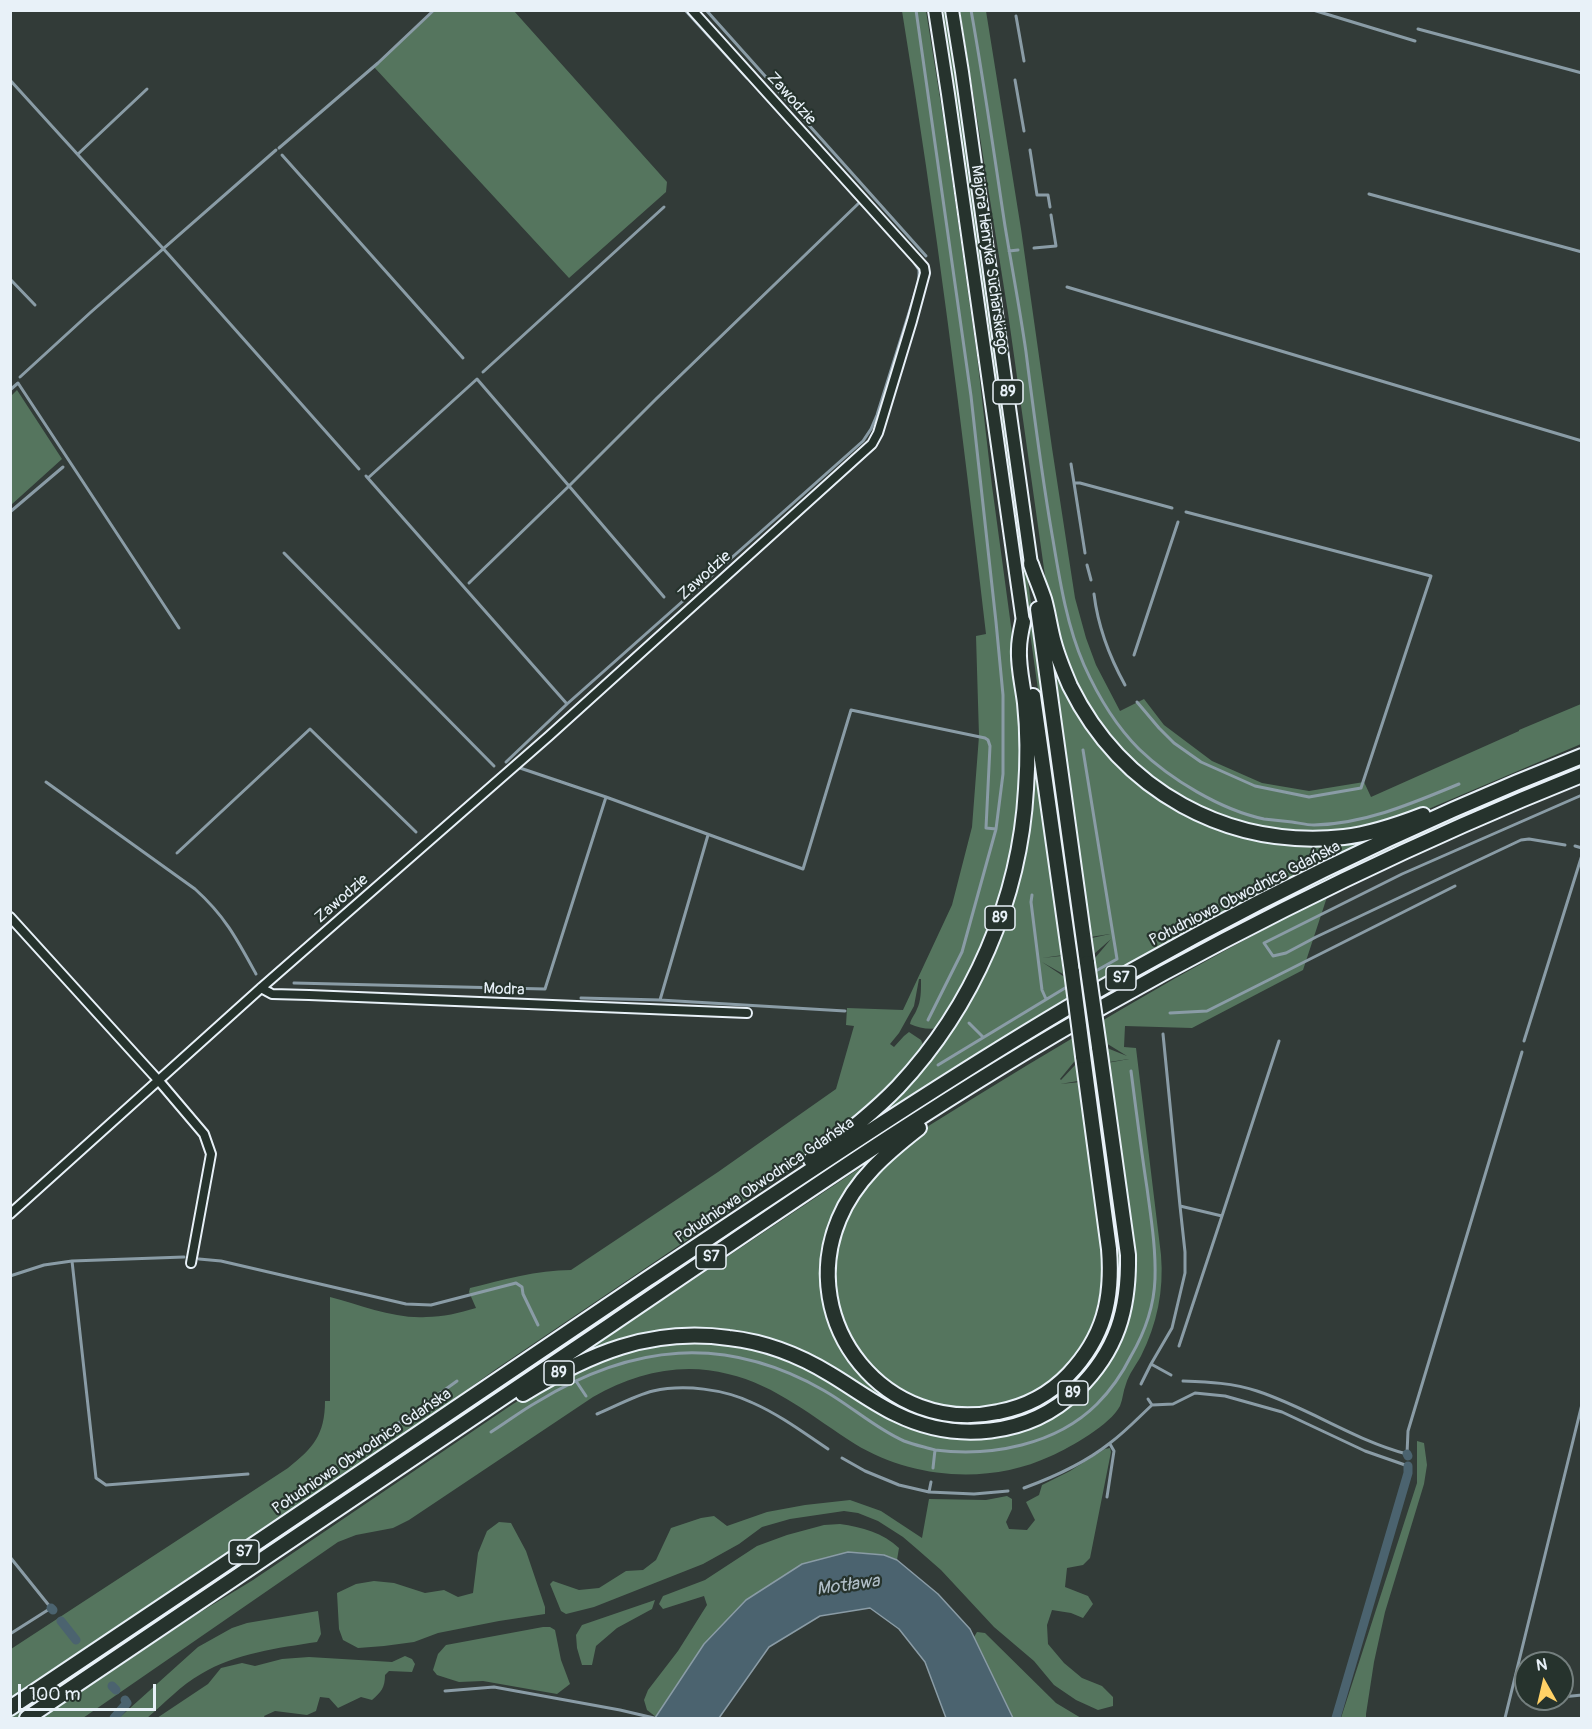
<!DOCTYPE html>
<meta charset="utf-8">
<style>
body{margin:0}
#map{position:relative;width:1592px;height:1729px;overflow:hidden;background:#323b38;font-family:Pangolin,sans-serif}
canvas{display:block}
.frame{position:absolute;inset:0;border:12px solid #e8f1f8;pointer-events:none}
.north{position:absolute;left:1514px;top:1651px;width:60px;height:60px;box-sizing:border-box;background:#26332d;border:2px solid #747f7e;border-radius:50%;rotate:352deg;font-size:16px;font-weight:700;line-height:24px;text-align:center;color:#e8f1f8}
.north::after{content:'';display:block;margin:auto;width:21px;height:27px;background:#ffd166;clip-path:polygon(50% 0,100% 100%,50% 72%,0 100%)}
.scale{position:absolute;left:18px;top:1684px;width:138px;height:27px;box-sizing:border-box;border:3px solid #e8f1f8;border-top:0;padding-left:8px;font-size:18px;line-height:21px;white-space:nowrap;color:#e8f1f8;-webkit-text-stroke:4px #26332d;paint-order:stroke}
</style>
<div id="map">
<canvas width="1592" height="1729"></canvas>
<div class="frame"></div>
<div class="north">N</div>
<div class="scale">100 m</div>
</div>
<script>
const c = document.querySelector('canvas').getContext('2d');
c.lineJoin = 'round';
function paint(path, color) { c.fillStyle = color; c.fill(path, 'evenodd'); }
function strokePath(path, color, width, dash) { c.strokeStyle = color; c.lineWidth = width; c.lineCap = dash ? 'butt' : 'round'; c.setLineDash(dash || []); c.stroke(path); }
function label(font, color, halo, rows, align = 'center') {
  c.font = font + ' Pangolin,sans-serif'; c.lineWidth = 4.5; c.setLineDash([]); c.textBaseline = 'middle'; c.strokeStyle = halo; c.fillStyle = color; for (const [text, x, y, turn = 0] of rows) {
    c.save(); c.translate(x, y); c.rotate((+turn || 0) * Math.PI / 180); c.textAlign = isNaN(turn) ? turn : align; if (halo) c.strokeText(text, 0, 0); c.fillText(text, 0, 0); c.restore();
  }
}
paint(new Path2D(`
 M436,10L514,11L667,182L666,192L569,278L374,67Z
 M902,11H926L944,123L977,356L992,486L1019,685L1023,778L1007,882L977,964L939,1028C929,1030 919,1028 910,1024C911,1018 915,1015 917,1009C921,1001 921,991 921,982V979H919L914,1006L899,1033L890,1044L894,1047L904,1036L909,1032L921,1040L924,1047L888,1091L825,1145L804,1161L496,1369L421,1423L11,1698V1649L288,1468C313,1448 325,1435 325,1401H330V1297C361,1305 394,1319 426,1317C443,1317 459,1313 476,1308L469,1292L470,1288C503,1280 537,1270 571,1270L718,1172L836,1089L854,1026L846,1025L847,1008L903,1010L952,905L972,827L979,736L976,636L986,634C962,426 936,218 902,11Z
 M941,11H946L960,97L1080,952L1075,953L964,163Z
 M960,11H986L1021,229L1052,448L1075,598L1086,638L1096,665L1120,711L1144,699L1164,725L1212,761L1262,783L1309,791L1364,782L1371,797L1519,731V730L1581,704V744L1426,810L1350,831L1287,833L1225,819L1161,787L1110,740L1067,669L1047,590L1008,313Z
 M17,390L62,459L11,505V396Z
 M1047,638L1105,748L1226,829L1372,836L1373,839C1321,859 1271,888 1222,913C1102,976 987,1045 874,1119L990,956L1032,751H1034L1063,955L1042,958L1061,956L1063,974L1042,962L1063,976L1095,958L1111,939L1094,954L1092,938L1110,934L1090,937Z
 M1581,762V768L1470,815L1264,913L684,1268L17,1718H11V1715L776,1200C901,1117 1029,1036 1160,962C1296,886 1438,822 1581,762Z
 M1327,897L1303,970L1192,1028L1125,1026L1124,1047L1136,1048L1161,1255C1164,1291 1157,1324 1141,1356C1136,1365 1129,1374 1126,1384C1123,1391 1123,1399 1120,1406C1110,1425 1071,1447 1051,1456C989,1485 913,1479 855,1444C814,1418 776,1385 728,1374C681,1362 635,1373 593,1397L409,1520L393,1528L356,1535L338,1542L83,1718H42L199,1613L253,1580L513,1404L538,1389L596,1360L654,1344L706,1341L752,1348L788,1359L818,1374L896,1421L910,1428L942,1436L967,1438L991,1437L1071,1403L1130,1307L1107,1063L1129,1059L1109,1062L1107,1048L1127,1056L1106,1043L1074,1062L1060,1079L1061,1080L1076,1064L1078,1081L1060,1084L1081,1082C1087,1124 1092,1166 1097,1208C1101,1239 1108,1272 1102,1303C1095,1334 1074,1366 1048,1384C966,1439 854,1396 837,1298C832,1270 834,1248 845,1222C848,1213 851,1201 857,1193C862,1186 870,1180 876,1174C894,1156 909,1140 930,1125C1059,1045 1190,966 1327,897Z
 M1095,1065L1120,1240L1121,1285L1117,1312L1108,1337L1099,1352L1078,1381L1049,1403L1015,1419L996,1423L977,1426L956,1425L915,1416L897,1408L808,1356L653,1333L620,1340L595,1348L594,1346L860,1168L861,1169C841,1193 827,1219 822,1250C809,1328 867,1408 945,1419C964,1422 995,1424 1013,1415C1018,1413 1022,1407 1027,1403C1038,1393 1049,1383 1061,1373C1070,1364 1099,1343 1104,1333C1117,1311 1117,1282 1116,1258L1091,1066Z
 M1417,1441L1424,1443L1427,1465L1424,1484L1385,1612L1374,1662L1366,1714V1718H1341L1417,1483Z
 M1110,1448L1111,1452L1090,1558L1083,1565L1067,1568L1065,1587L1088,1596L1093,1604L1083,1618L1071,1613L1052,1610L1047,1625L1048,1644L1064,1663L1082,1678L1102,1686L1113,1697V1706L1098,1710L1076,1700L1054,1685L1034,1661L994,1627L941,1570L917,1549L903,1537L878,1521L858,1513L844,1511L790,1519L762,1527L739,1544L703,1564L594,1607L566,1614L561,1611L550,1584L553,1581L579,1590L599,1588L626,1571L643,1570L656,1560L671,1528L701,1518L714,1516L727,1526L767,1512L805,1505L850,1500L881,1511L922,1538L929,1499L986,1500L1007,1496L1012,1499V1509L1006,1522L1009,1529L1027,1530L1035,1520L1026,1502L1039,1495L1042,1485L1070,1471L1105,1449Z
 M499,1522L511,1523L526,1551L545,1607V1614L499,1621L438,1633L414,1642L384,1646L358,1648L343,1640L339,1629L337,1593L356,1584L374,1581L394,1583L425,1593L444,1590L458,1597L473,1593L478,1553L487,1531Z
 M840,1524C862,1527 883,1533 899,1548L897,1560L884,1555L848,1552L802,1564L746,1600L675,1688L656,1717L647,1710L644,1700L648,1690L678,1651L707,1605L704,1596L663,1609L659,1604L663,1596L705,1580L757,1546L787,1535L824,1525Z
 M655,1600L652,1609L617,1628L596,1646L592,1665H582L577,1648L576,1635L582,1625Z
 M318,1611L321,1634L317,1642C278,1648 236,1653 201,1674C181,1685 164,1704 147,1718H119L198,1647L232,1628L247,1623Z
 M543,1627H550L555,1630L561,1660L570,1684L557,1694L483,1681L459,1682L437,1675L433,1670L438,1654L446,1645Z
 M977,1632L985,1633L1056,1703L1081,1718H1013L974,1637Z
 M405,1656L412,1659L415,1664L412,1672L389,1671L385,1675C385,1688 381,1692 372,1700L361,1697L338,1708L329,1698L320,1697L316,1711L307,1715L275,1711L264,1716L265,1718H157L208,1684L221,1668L242,1663L255,1666L282,1659L309,1657L392,1662Z`), '#55755e');
const water = new Path2D(`
 M848,1552L884,1555L897,1560L938,1594L970,1629L1013,1718H946L925,1662L899,1629L870,1608L820,1616L769,1647L719,1718H655L704,1644L746,1600L802,1564Z`);
paint(water, '#4b636f');
strokePath(water, '#8a9ca6', 1.5);
strokePath(new Path2D(`
 M685,10L747,78
 M706,10L926,256
 M916,10L971,396L996,622L1003,695V774L996,829L962,952L928,1020
 M971,10C984,82 994,154 1005,226C1012,268 1020,310 1026,352C1034,415 1042,478 1053,540C1060,582 1067,626 1084,665C1097,694 1116,726 1139,749C1170,779 1221,810 1264,819C1273,820 1283,821 1292,822C1299,823 1307,825 1314,825C1365,824 1413,803 1459,784
 M1313,10L1415,41
 M1016,16L1024,61
 M1418,29L1582,73
 M10,80L169,255L359,469
 M1015,80L1024,131
 M279,148L378,63L434,10
 M1030,150L1037,195H1048L1050,207
 M78,154L147,89
 M282,155L463,358
 M1369,194L1582,252
 M1034,248L1056,246L1051,215
 M1009,251L1018,250
 M10,279L35,305
 M1067,287L1582,441
 M483,372L664,207
 M20,377L91,312L276,150
 M10,390L18,383L179,628
 M1071,464L1074,483H1080L1172,508
 M366,476L567,704L506,762
 M368,478L477,379L569,486L469,583
 M1074,483L1085,553
 M10,512L63,467
 M284,553L494,766
 M1087,565L1091,580
 M1094,594C1098,627 1109,656 1125,685
 M664,597L569,486L656,399L860,202
 M1134,655L1178,522
 M1137,702L1159,728L1174,743L1201,762L1255,786L1309,797L1361,788L1431,576L1186,512
 M567,704L863,441L871,429L877,415L919,281V270L913,261
 M1083,750L1117,959L1094,972
 M520,768L606,797L803,869L851,710L985,738L988,740L990,746L986,828L996,829
 M46,782L195,889C225,916 237,939 256,974
 M1565,845L1529,839L1521,840L1316,937L1286,953L1273,956L1264,943L1402,874L1582,795
 M1575,846L1582,848
 M177,853L310,729L416,832
 M1032,895L1031,902L1042,990L1046,999
 M294,983L545,989L606,797
 M581,998L660,1000L845,1011
 M660,1000L708,835
 M1170,1013L1207,1011L1455,886
 M969,1023L983,1037
 M1163,1034L1180,1206
 M1524,1041L1582,855
 M938,1065L1070,985
 M1222,1216L1279,1041
 M199,1259L221,1261L406,1304L431,1305L516,1283L522,1287L523,1294L538,1325
 M72,1261L96,1478L106,1485L248,1474
 M10,1276L44,1265L72,1261L184,1257
 M1151,1364L1172,1328L1185,1273V1252L1180,1206L1222,1216L1179,1346
 M576,1381L586,1396
 M1183,1381C1209,1382 1233,1383 1257,1391C1309,1408 1354,1440 1407,1454L1408,1431L1522,1052
 M1141,1384L1151,1364L1171,1375
 M1148,1399L1152,1405L1173,1404L1195,1393L1225,1396L1282,1412L1365,1451L1408,1466
 M597,1414C614,1407 636,1395 653,1391C684,1384 724,1389 753,1403C780,1415 804,1433 828,1449
 M396,1425L457,1381
 M491,1432C507,1422 521,1411 537,1402C632,1344 724,1334 823,1390C850,1405 876,1429 904,1441C914,1445 925,1447 935,1450
 M842,1458L865,1471L899,1485L929,1492
 M933,1468L935,1450C991,1457 1056,1445 1097,1404C1111,1390 1122,1374 1131,1356C1145,1332 1154,1307 1155,1279C1156,1248 1151,1218 1147,1188C1141,1149 1136,1110 1131,1071
 M931,1482L929,1492L974,1494L1008,1491
 M1024,1488C1054,1477 1085,1463 1110,1443C1125,1432 1138,1418 1152,1405
 M1107,1497L1114,1451L1110,1444
 M10,1557L51,1608L10,1634
 M445,1691L494,1687L620,1710L654,1718
 M1562,1697L1582,1695
 M1531,1699H1534
 M1505,1718L1582,1404`), '#8a9ca6', 3);
strokePath(new Path2D(`
 M1407,1454L1408,1456
 M51,1608L53,1610
 M61,1621L76,1640
 M112,1686L116,1690
 M114,1718L127,1703L125,1700
 M1336,1718L1408,1473V1466`), '#4b636f', 9);
const minor = new Path2D(`
 M10,917L159,1081L204,1134L211,1154L191,1263
 M261,988L272,994L309,995L747,1013
 M10,1214L261,988L549,736L872,444L878,433L912,321L925,273L924,267L692,10`);
const trunk = new Path2D(`
 M935,10L948,94L1023,622
 M952,10L962,72L1031,564`);
const motorway = new Path2D(`
 M1031,564C1035,576 1040,587 1044,599C1048,613 1050,629 1054,643C1058,658 1064,672 1070,686C1122,791 1227,849 1344,837C1371,834 1397,825 1423,815
 M1038,609L1087,963
 M1033,696L1072,972
 M919,1128C887,1153 855,1180 839,1219C795,1324 887,1436 998,1412C1025,1407 1050,1394 1069,1374C1104,1337 1113,1299 1109,1249L1083,1056
 M811,1160C841,1138 871,1115 898,1087C973,1007 1020,899 1026,789C1028,761 1028,731 1025,703C1023,686 1018,667 1019,649C1019,640 1021,631 1023,622
 M523,1394C589,1354 650,1327 729,1338C765,1342 799,1355 830,1374C852,1387 873,1403 896,1414C955,1443 1029,1437 1077,1390C1117,1351 1129,1310 1128,1255L1099,1047
 M10,1708C223,1566 435,1422 647,1279C786,1187 924,1093 1067,1008C1229,913 1406,825 1582,756
 M27,1718C222,1587 417,1455 612,1324C773,1215 934,1102 1104,1006C1258,919 1417,841 1582,775`);
strokePath(minor, '#e8f1f8', 12);
strokePath(trunk, '#e8f1f8', 16);
strokePath(motorway, '#e8f1f8', 18);
strokePath(minor, '#26332d', 8);
strokePath(trunk, '#26332d', 12);
strokePath(motorway, '#26332d', 14);
const motorwayBridge = new Path2D(`
 M1087,963L1099,1047
 M1072,972L1083,1056`);
strokePath(motorwayBridge, '#e8f1f8', 18, []);
strokePath(motorwayBridge, '#26332d', 14);
for (const [x, y, w] of [
 [1008,392,30],
 [1000,918,30],
 [1121,978,30],
 [711,1257,30],
 [559,1373,30],
 [1073,1393,30],
 [244,1552,30]
]) { const box = new Path2D(); box.roundRect(x - w / 2, y - 12, w, 24, 4.5); c.fillStyle = '#26332d'; c.fill(box); strokePath(box, '#e8f1f8', 1.5); }
label('bold 15px', '#e8f1f8', null, [
 ["89",1008,392],
 ["89",1000,918],
 ["S7",1121,978],
 ["S7",711,1257],
 ["89",559,1373],
 ["89",1073,1393],
 ["S7",244,1552]
]);
label('16px', '#e8f1f8', '#26332d', [
 ["Zawodzie",791,99,48],
 ["Majora Henryka Sucharskiego",989,260,82],
 ["Zawodzie",705,576,-42],
 ["Południowa Obwodnica Gdańska",1245,894,-27],
 ["Zawodzie",342,899,-41],
 ["Modra",504,990,2],
 ["Południowa Obwodnica Gdańska",765,1181,-34],
 ["Południowa Obwodnica Gdańska",362,1452,-34]
]);
label('italic 18px', '#b1bfc8', '#26332d', [
 ["Motława",848,1586,-8]
]);
</script>
